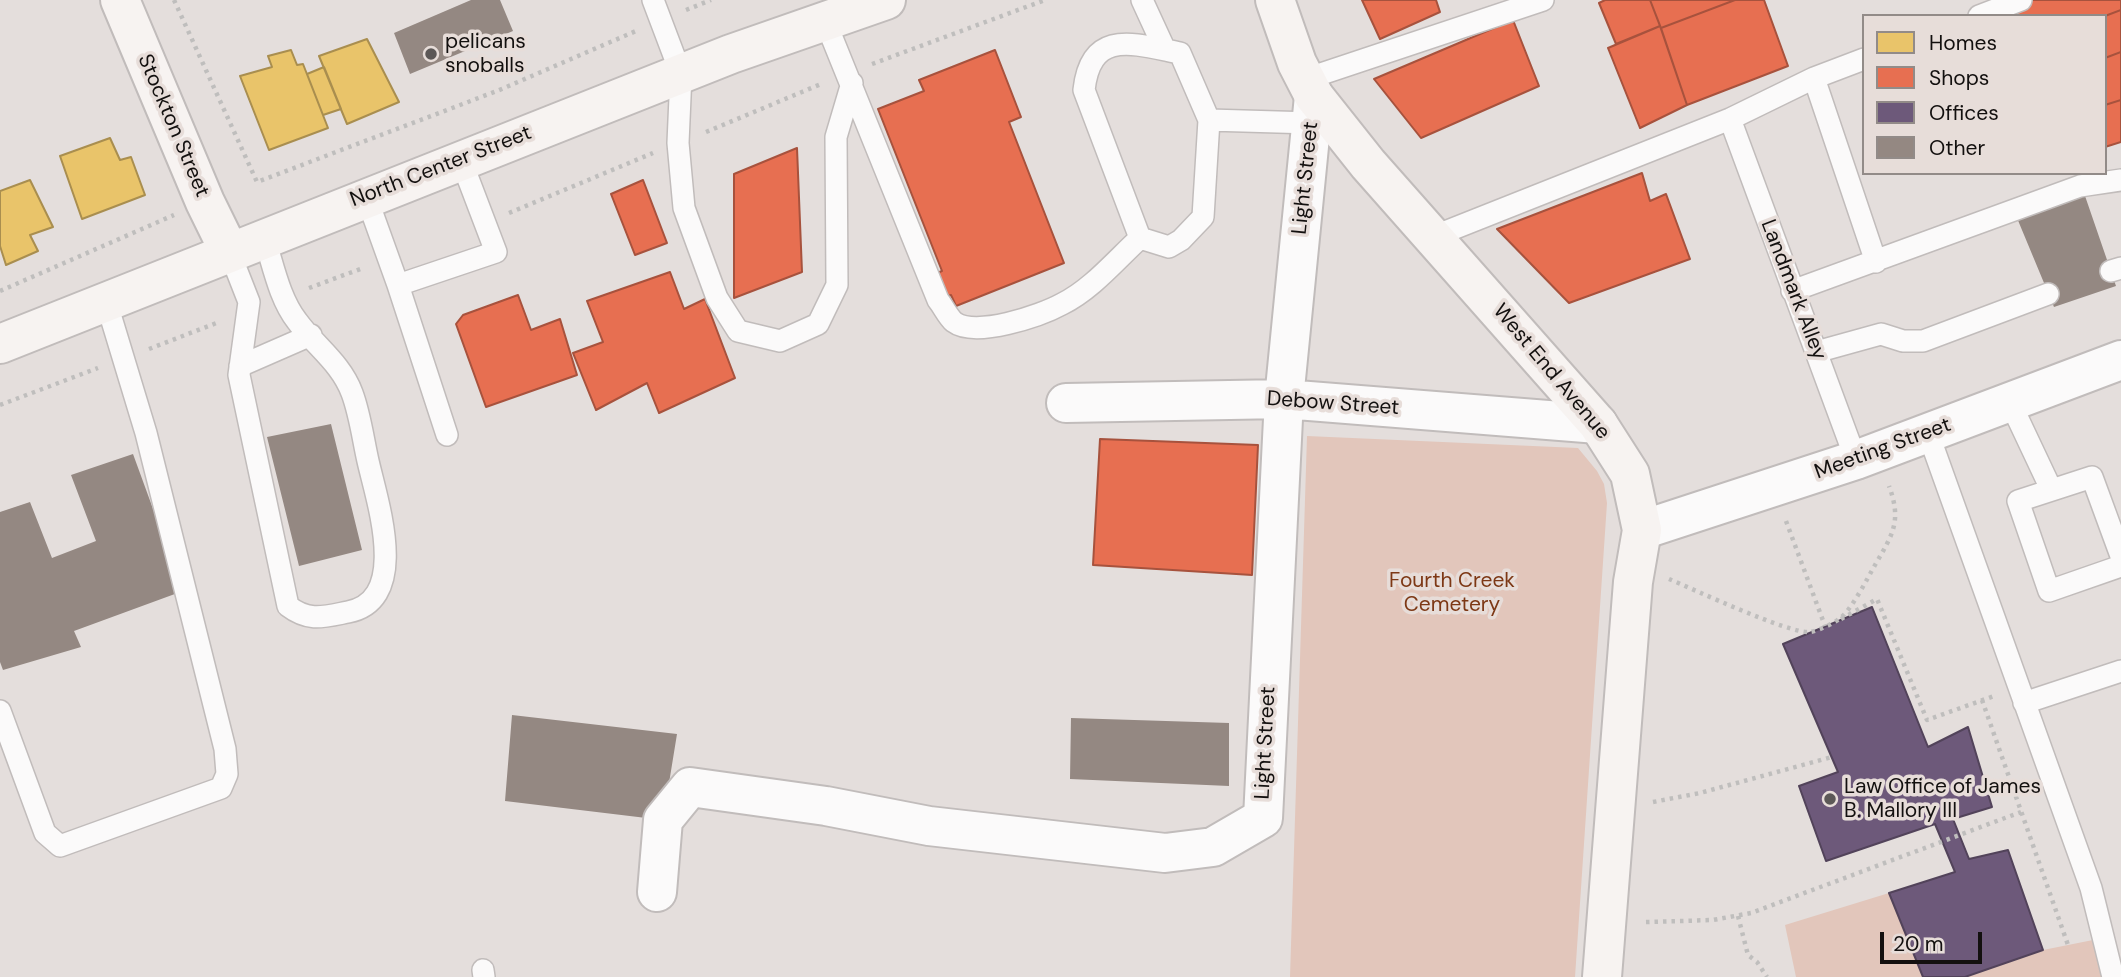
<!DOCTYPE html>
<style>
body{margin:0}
#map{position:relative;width:2121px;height:977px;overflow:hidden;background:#e4dedc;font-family:"DM Sans",sans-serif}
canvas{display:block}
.legend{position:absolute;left:1862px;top:14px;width:245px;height:161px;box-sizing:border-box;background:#e7ddd9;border:2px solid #928b88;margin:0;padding:9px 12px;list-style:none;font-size:21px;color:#13100f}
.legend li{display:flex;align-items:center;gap:14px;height:35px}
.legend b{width:35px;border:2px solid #928b88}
.scale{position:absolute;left:1880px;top:932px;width:102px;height:32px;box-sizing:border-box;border:4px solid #13100f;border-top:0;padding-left:9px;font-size:21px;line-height:24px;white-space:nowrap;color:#13100f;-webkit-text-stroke:5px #e7ddd9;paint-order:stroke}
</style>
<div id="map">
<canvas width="2121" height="977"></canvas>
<ul class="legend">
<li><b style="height:19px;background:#e9c46a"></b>Homes</li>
<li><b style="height:19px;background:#e76f51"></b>Shops</li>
<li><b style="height:19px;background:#6d597a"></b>Offices</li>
<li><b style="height:19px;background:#948882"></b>Other</li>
</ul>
<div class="scale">20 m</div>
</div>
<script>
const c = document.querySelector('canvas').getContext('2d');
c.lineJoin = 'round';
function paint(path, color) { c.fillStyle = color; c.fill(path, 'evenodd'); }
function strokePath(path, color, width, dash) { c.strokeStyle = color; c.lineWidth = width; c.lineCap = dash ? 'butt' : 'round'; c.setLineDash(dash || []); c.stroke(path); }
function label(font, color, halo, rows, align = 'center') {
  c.font = font + ' "DM Sans",sans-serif'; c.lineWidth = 7; c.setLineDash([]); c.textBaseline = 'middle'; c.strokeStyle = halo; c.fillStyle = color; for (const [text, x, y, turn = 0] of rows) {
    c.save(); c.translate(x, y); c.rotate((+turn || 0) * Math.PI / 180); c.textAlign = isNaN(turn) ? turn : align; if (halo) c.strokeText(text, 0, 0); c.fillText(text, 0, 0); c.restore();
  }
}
paint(new Path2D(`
 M1307,436L1578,448L1597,471L1604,484L1607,503L1575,977H1290Z
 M1889,893L1923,977H1796L1785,925Z
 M2103,938L2113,977H1965L2043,950Z`), '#e2c6bb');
const homes = new Path2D(`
 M367,39L399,102L347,124L319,56Z
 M291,50L297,65L303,64L328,128L269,150L240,76L272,67L268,56Z
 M324,67L341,109L323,115L307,74Z
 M110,138L120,160L131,157L145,195L82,219L60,156Z
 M30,180L53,227L30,235L38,251L6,265L0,246V191Z`);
paint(homes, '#e9c46a');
strokePath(homes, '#a98e4f', 2);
const shops = new Path2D(`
 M1362,0H1436L1440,12L1380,39Z
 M1605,0H1650L1660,26L1616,44L1599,3Z
 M1650,0H1735L1661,28Z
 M1735,0H1764L1788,66L1687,105L1661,28Z
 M2027,0H2121V10L2105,16H1996Z
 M2121,10V52L2105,58V16Z
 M1513,20L1539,86L1421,138L1374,79Z
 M1660,26L1687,105L1640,128L1608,48Z
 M995,50L1021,117L1009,122L1064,263L956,306L951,295L931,303L922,279L942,271L878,109L924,91L919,80Z
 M2121,52V100L2105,105V58Z
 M2121,100V142L2105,147V105Z
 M797,148L802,272L734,298V174Z
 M1642,173L1650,201L1666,194L1690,259L1569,303L1497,229Z
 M643,180L667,243L635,255L611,194Z
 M670,272L684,309L705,299L735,378L659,413L647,383L596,410L573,353L603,342L587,301Z
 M518,295L531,330L560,319L577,375L486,407L456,324L463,315Z
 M1100,439L1258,445L1252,575L1093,565Z`);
paint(shops, '#e76f51');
strokePath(shops, '#a7523d', 2);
const offices = new Path2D(`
 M1872,607L1928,747L1968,727L1992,807L1953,819L1969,859L2008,850L2043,950L1965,977H1923L1889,893L1955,872L1935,824L1826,861L1799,786L1838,772L1783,644Z`);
paint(offices, '#6d597a');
strokePath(offices, '#52435a', 2);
paint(new Path2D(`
 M471,0H500L513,31L410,74L394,33Z
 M2084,193L2116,286L2054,307L2017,218Z
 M331,424L362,550L299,566L267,437Z
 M133,454L183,591L74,631L81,647L3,670L0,662V512L30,502L52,558L96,541L71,475Z
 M512,715L677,734L663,820L505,801Z
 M1071,718L1229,723V786L1070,779Z`), '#948882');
const lane = new Path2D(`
 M653,0L681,74L678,143L684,208L717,298L738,331L780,341L818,324L837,285L836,137L852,83
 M1142,0L1165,50
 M1979,16L2021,0
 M826,23L938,300C943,306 948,317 954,322C975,338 1040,316 1062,304C1091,290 1116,260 1140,238L1084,90C1091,28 1134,44 1180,53L1209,120L1312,123
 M1814,78L1876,262
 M1306,79L1543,0
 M1730,119L1856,460
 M366,196L398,285L496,252L461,160
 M1435,236L1730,119L1814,78L1864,59
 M1140,238L1169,247L1181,240L1203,217L1209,120
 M229,251L249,302L239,375L288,606C309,622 323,617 348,612C411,600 377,501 368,461C363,439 360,414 352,393C341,363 315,346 297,321C279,298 273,264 264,237
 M2111,271L2121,268
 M398,285L447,435
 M1792,291L2080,186L2121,180
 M1816,352L1881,334L1903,341H1923L2048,294
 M240,366L311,335
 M2010,402L2051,489
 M1928,433L2091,888L2113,977
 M2121,556L2092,477L2018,501L2049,591L2121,566
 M2024,703L2121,671
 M0,711L45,833L60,846L221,788L227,774L225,749L146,433L106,301
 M483,970L484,977`);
const street = new Path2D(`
 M1066,403L1284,399L1598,424
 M1642,530L1856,460L2121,360
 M657,892L663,820L690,787L826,806L929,826L1165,853L1213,847L1263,818L1284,399L1314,96`);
const secondary = new Path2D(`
 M120,0L205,202L229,251
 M1275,0L1297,63L1314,96L1368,164L1598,424L1630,474L1642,530L1633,582L1602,977
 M0,344L731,54L886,0`);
strokePath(lane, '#c1bcbb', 24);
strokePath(street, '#c1bcbb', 42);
strokePath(secondary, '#c1bcbb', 42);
strokePath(new Path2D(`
 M174,0L257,182L497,91L636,31
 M686,10L711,0
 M872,64L1045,0
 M706,132L821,84
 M509,213L653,153
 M309,288L363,268
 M0,291L174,215
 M149,349L219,322
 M0,405L98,368
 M1786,521L1825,626
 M1669,579C1693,589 1789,634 1810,632C1817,631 1833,624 1839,619C1851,611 1867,579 1875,565C1893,534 1902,521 1889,486
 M1841,619L1877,599L1927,720L1994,696
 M1982,700L2068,945
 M1653,802L1700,793L1832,757
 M1738,916L1748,955L1757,962L1767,977
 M1646,922L1713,920L1751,913L2021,812`), '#bfbebd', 4.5, [3.5, 5]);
strokePath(lane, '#fbfafa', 21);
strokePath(street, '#fbfafa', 38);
strokePath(secondary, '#f7f3f1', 38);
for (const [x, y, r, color] of [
 [431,54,7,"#5c5857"],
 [1830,799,7,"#5c5857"]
]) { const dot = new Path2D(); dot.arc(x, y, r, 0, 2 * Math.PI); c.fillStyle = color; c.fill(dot); strokePath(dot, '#e7ddd9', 2.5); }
label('21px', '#13100f', '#e7ddd9', [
 ["pelicans",445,42],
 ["snoballs",445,66],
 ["Law Office of James",1844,787],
 ["B. Mallory III",1844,811]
], 'left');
label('21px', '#13100f', '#e7ddd9', [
 ["Stockton Street",173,126,67],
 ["North Center Street",441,167,-21],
 ["Light Street",1306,178,-84],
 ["Landmark Alley",1793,290,69],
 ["West End Avenue",1551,372,50],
 ["Debow Street",1333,404,4],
 ["Meeting Street",1883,449,-20],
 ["Light Street",1266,743,-87]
]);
label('21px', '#7d3815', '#e7ddd9', [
 ["Fourth Creek",1452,581],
 ["Cemetery",1452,605]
]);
</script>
